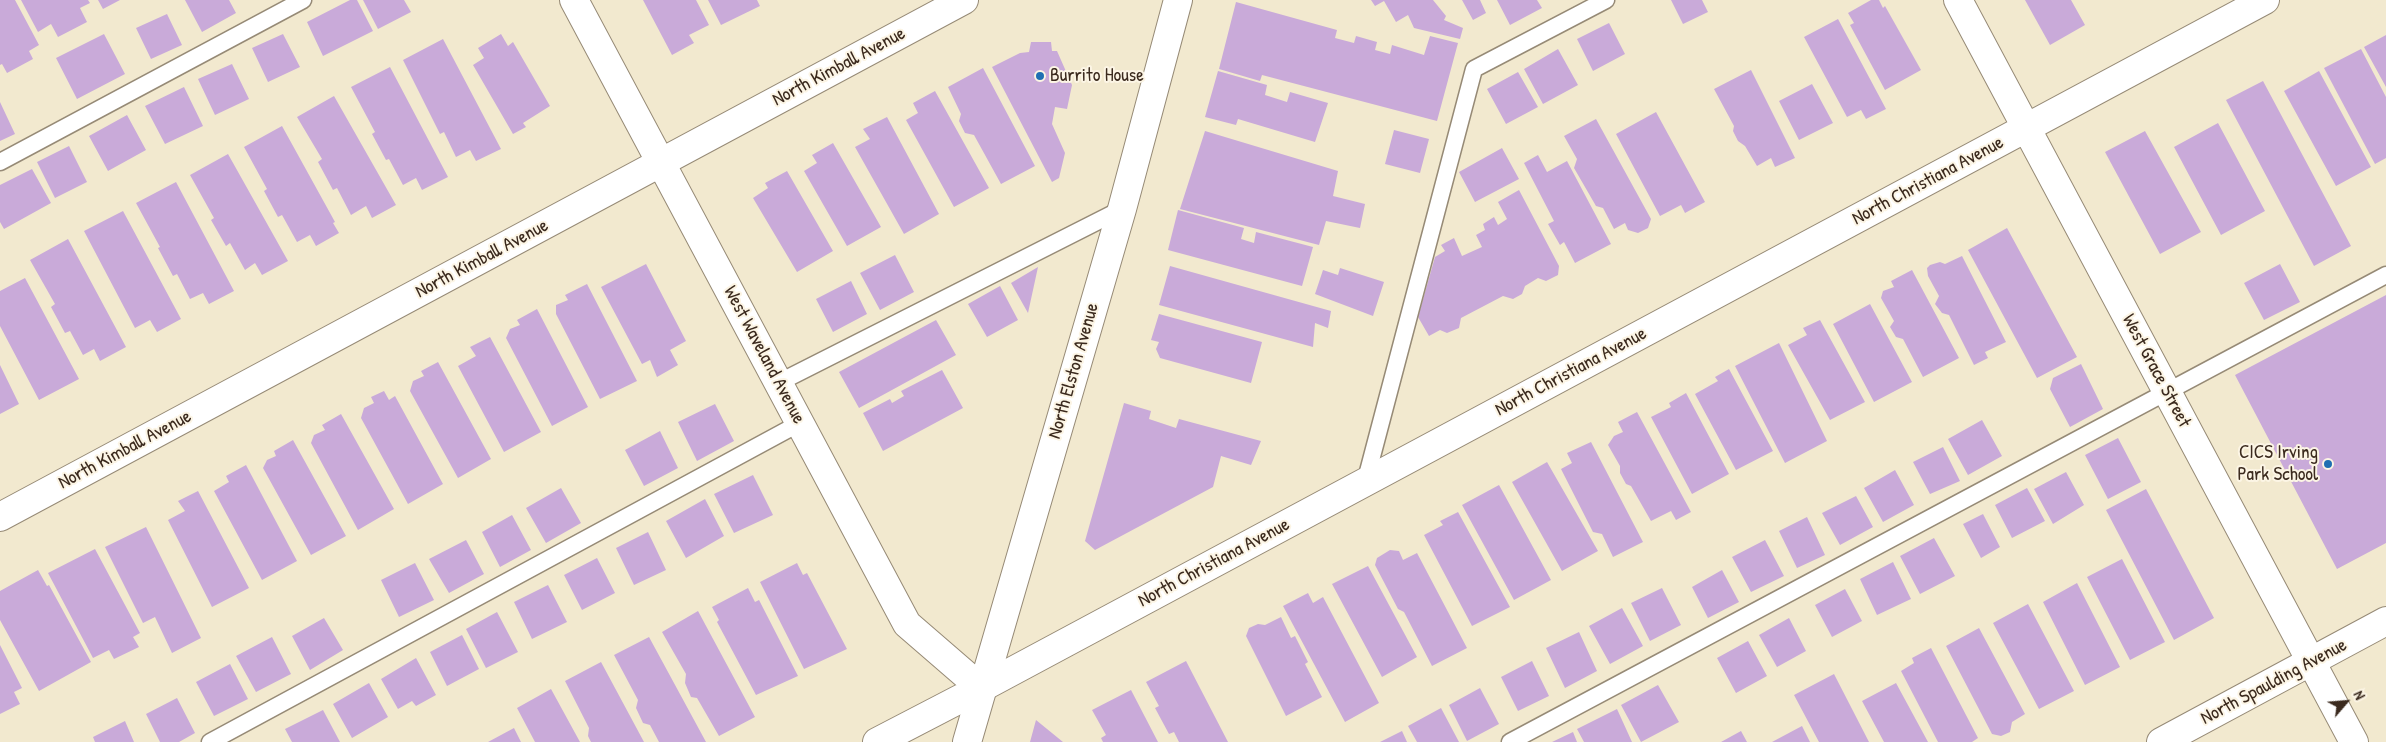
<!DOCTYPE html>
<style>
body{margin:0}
#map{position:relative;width:2386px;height:742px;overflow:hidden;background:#f2e9cf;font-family:"Patrick Hand",sans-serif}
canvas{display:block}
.north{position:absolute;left:2321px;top:677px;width:50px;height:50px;-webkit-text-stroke:4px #fcf5e5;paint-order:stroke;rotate:63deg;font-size:14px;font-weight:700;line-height:20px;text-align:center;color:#3b2a1e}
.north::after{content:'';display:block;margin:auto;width:18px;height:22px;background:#3b2a1e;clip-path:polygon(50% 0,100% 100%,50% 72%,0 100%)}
</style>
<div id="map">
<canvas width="2386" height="742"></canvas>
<div class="north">N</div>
</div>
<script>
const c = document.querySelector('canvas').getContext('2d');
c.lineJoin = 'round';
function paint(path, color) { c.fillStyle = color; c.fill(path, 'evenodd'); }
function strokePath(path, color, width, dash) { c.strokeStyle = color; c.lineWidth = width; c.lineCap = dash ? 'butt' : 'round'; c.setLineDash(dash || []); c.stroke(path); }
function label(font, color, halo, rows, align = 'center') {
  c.font = font + ' "Patrick Hand",sans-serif'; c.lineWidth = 4; c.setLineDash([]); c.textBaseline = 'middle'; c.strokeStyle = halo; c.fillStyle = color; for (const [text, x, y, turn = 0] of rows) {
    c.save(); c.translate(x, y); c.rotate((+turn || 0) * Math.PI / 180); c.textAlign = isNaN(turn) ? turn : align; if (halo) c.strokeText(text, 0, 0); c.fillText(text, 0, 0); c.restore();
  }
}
paint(new Path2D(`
 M0,0H15L39,45L29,51L33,59L7,73L2,64L0,65Z
 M21,0H88L90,3L80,8L87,22L58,37L51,24L38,32Z
 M98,0H120L103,9Z
 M185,0H229L236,13L202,32Z
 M350,0H357L373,31L323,56L307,22Z
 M363,0H404L411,12L378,29Z
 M643,0H696L709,25L689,35L694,43L672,55Z
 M708,0H757L760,6L721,25Z
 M1371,0H1433L1446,16L1444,20L1463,28L1460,39L1414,28L1408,15L1396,22L1384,1L1375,6Z
 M1462,0H1480L1486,13L1473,20Z
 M1497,0H1537L1542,8L1510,25Z
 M1671,0H1702L1708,12L1683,24Z
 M1871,0H1879L1883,8L1885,6L1921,70L1885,90L1850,25L1854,23L1848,13Z
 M2025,0H2071L2085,25L2050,45Z
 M1236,2L1337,30L1335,38L1354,43L1356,36L1377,42L1375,50L1390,54L1392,45L1424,55L1430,36L1458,43L1437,121L1262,75L1260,81L1219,69Z
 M167,14L182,45L151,59L136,28Z
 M1838,19L1886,109L1866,119L1861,110L1847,117L1804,37Z
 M1609,23L1625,54L1593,71L1577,39Z
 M104,34L125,74L77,99L56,58Z
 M283,34L300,67L268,82L252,48Z
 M501,34L508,46L513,42L550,106L523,123L526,127L513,134L473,65L484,58L478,48Z
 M2386,35V87L2364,47Z
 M443,39L501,149L476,161L470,150L456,157L444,132L440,134L403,60Z
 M1031,42H1051L1052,51H1057L1072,85L1067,109L1055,107L1052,124L1065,153L1059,178L1052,182L992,67L1020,53L1029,52Z
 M1558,49L1578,85L1543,104L1524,69Z
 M2361,49L2386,97V158L2375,164L2324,68Z
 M232,64L249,99L215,115L198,79Z
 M390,67L448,177L422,190L416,178L403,185L389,159L386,160L372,134L375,132L351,87Z
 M983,68L1035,166L1001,184L974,135L965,133L959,121L961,114L948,87Z
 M1751,70L1795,158L1775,167L1771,158L1757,166L1745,146L1738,141L1733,131L1734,126L1714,89Z
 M1218,71L1267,85L1265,95L1287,102L1290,92L1328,103L1315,142L1238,119L1236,125L1205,117Z
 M2319,71L2371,167L2336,186L2284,91Z
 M1518,72L1538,107L1506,124L1487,89Z
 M2263,81L2351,246L2314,266L2226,100Z
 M1812,84L1833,123L1799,140L1779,101Z
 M184,87L203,126L165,144L145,106Z
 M935,91L989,188L954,207L906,120L918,113L913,103Z
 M334,96L396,205L372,218L366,206L351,215L337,188L333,190L318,162L322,159L297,117Z
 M0,102L15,134L0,141Z
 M1656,112L1705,202L1685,213L1681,205L1660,216L1616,134Z
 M127,115L146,150L108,171L89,136Z
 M887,117L939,214L904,234L855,147L870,139L863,129Z
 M1596,119L1651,219L1648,228L1638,233L1628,230L1625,223L1614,229L1603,208L1596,206L1574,168L1577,159L1564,136Z
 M2218,123L2265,211L2221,235L2174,147Z
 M282,126L335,222L333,223L339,233L316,246L310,235L297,242L282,215L278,217L264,191L267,189L244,147Z
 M1394,130L1429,139L1420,173L1385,164Z
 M1205,131L1338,171L1333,196L1365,204L1360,228L1326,221L1319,245L1180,209Z
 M2145,131L2201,232L2160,254L2105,152Z
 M833,143L881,227L847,246L804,171L817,163L812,155Z
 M69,146L87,182L55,198L37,162Z
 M1502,148L1519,179L1475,202L1459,172Z
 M228,154L288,261L262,275L255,263L245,270L230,243L226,246L211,220L214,218L190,175Z
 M1538,155L1547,172L1567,161L1611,244L1575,263L1564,242L1560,245L1548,224L1554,221L1524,163Z
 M32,169L51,203L4,229L0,222V185Z
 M787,171L833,251L797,272L753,198L768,188L765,183Z
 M176,182L234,291L209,304L203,293L190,299L177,274L173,276L158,248L160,247L136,203Z
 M1519,190L1559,266L1558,275L1546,281L1538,278L1525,286L1522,294L1513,299L1503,296L1461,318L1459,328L1447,333L1440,330L1429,336L1418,317L1435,257L1445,251L1441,245L1454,238L1462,256L1482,247L1476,235L1485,230L1483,224L1494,217L1498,225L1507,219L1498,202Z
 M1178,210L1244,228L1241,239L1254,243L1256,232L1313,247L1302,286L1168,250Z
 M123,211L181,319L157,332L150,320L135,328L84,231Z
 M2007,228L2077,357L2037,378L1968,250Z
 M68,239L126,347L100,361L94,349L83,355L70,331L65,333L51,307L55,304L30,260Z
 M895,255L914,292L880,310L860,273Z
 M1962,256L2006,342L1985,352L1988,358L1974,365L1949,315L1942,313L1935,304L1939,296L1928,276L1927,268L1930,265L1940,262L1945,264Z
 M646,264L686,341L670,350L678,365L657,377L650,360L642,364L601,287Z
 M2280,264L2300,302L2264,320L2244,283Z
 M1170,266L1331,311L1328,328L1315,323L1313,347L1159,305Z
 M1038,267L1028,313L1011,283Z
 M1340,268L1384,282L1373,316L1315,294L1323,270L1338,275Z
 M1912,270L1959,358L1923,377L1903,339L1896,337L1890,327L1894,321L1881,298L1883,291L1894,287L1891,281Z
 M25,278L79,379L39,400L0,326V291Z
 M851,281L867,314L833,332L816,299Z
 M587,284L637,381L600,399L556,314V305L568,300L565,295Z
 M1000,286L1018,320L987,337L968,304Z
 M2386,295V543L2337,569L2235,375Z
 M1870,304L1912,382L1874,402L1833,324Z
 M537,309L588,407L552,426L506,338L510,329L520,325L517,320Z
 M1159,314L1262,342L1251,383L1160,358L1156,349L1159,342L1151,340Z
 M936,320L956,355L859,408L839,372Z
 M1820,320L1865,402L1830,420L1788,345L1807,335L1803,328Z
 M490,337L541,432L504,452L458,366L476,356L470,347Z
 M1779,343L1827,441L1785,463L1735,366Z
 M438,362L491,459L458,478L410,391L413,381L424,376L421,371Z
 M2081,364L2103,409L2070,427L2050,389L2053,378Z
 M0,365L19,404L0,414Z
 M1729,369L1773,451L1736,470L1695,394L1718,381L1715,377Z
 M942,370L963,408L883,451L863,413L890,399L892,403L904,396L901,391Z
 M384,391L389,400L395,396L443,484L408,504L361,418L364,408L374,403L371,397Z
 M1686,393L1729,474L1692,494L1651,417L1671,407L1669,403Z
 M1124,403L1151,411L1149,419L1176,428L1179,419L1261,441L1251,465L1221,456L1213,487L1095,550L1085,541Z
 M715,404L734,441L697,461L678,422Z
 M1637,412L1691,512L1676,520L1671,511L1651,521L1631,486L1626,484L1620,473V466L1608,445L1614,436L1623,432L1618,422Z
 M341,414L394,509L358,530L311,443L314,435L325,430L322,425Z
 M1982,420L2002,456L1968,475L1948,439Z
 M660,431L678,468L644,486L625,450Z
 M2118,438L2141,482L2108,499L2085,455Z
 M293,440L346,536L311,555L263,468L267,460L276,456L274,451Z
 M1591,442L1643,542L1613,557L1602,534L1593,532L1561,469L1572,463L1567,453Z
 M1943,447L1960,481L1930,494L1913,462Z
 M1547,462L1598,551L1562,571L1512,482Z
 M246,465L297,561L262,580L214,491L229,482L226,476Z
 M1895,470L1914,505L1883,522L1864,488Z
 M2066,472L2084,505L2053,524L2034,489Z
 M753,475L773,515L734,533L714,494Z
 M1499,485L1551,580L1514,600L1462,505Z
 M561,488L581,523L546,543L526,508Z
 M2027,488L2045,521L2012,538L1995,505Z
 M2146,489L2214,618L2174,640L2106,510Z
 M198,491L249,588L212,607L168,520L185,511L178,501Z
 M1856,496L1873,527L1840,545L1822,513Z
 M705,499L724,536L686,558L666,521Z
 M1458,512L1510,607L1472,626L1424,535L1443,525L1440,521Z
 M1983,514L2000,547L1981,558L1963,524Z
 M512,515L531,550L500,567L482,532Z
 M1807,517L1825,555L1797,568L1779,531Z
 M146,527L201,638L172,653L155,617L143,623L105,547Z
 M648,532L666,570L634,585L616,548Z
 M1934,538L1955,576L1920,594L1900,556Z
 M466,540L484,574L449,593L429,559Z
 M1765,540L1784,576L1751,592L1732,557Z
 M95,549L140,633L133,637L139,647L114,659L109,650L93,658L48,573Z
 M1390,550L1399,551L1403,560L1417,553L1467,648L1432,666L1404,612L1398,609L1375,565L1377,558Z
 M597,558L615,593L582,610L564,575Z
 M2122,559L2165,642L2130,660L2087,577Z
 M1893,562L1911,599L1877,615L1860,579Z
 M415,563L434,600L399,617L381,580Z
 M797,563L803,575L807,573L847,649L804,669L760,582Z
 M1368,566L1417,657L1382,677L1332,584Z
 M38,570L47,586L49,585L91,662L39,691L0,620V591Z
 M1722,570L1739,602L1708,618L1692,587Z
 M2077,583L2120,667L2085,685L2043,602Z
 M548,585L567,622L532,639L514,602Z
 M748,588L755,602L759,600L798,676L756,695L717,622L719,620L712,607Z
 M1662,588L1681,625L1650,641L1631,603Z
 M1845,589L1862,621L1832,637L1815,605Z
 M1308,593L1313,603L1323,597L1379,703L1345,722L1283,606Z
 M2028,604L2074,691L2039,709L1993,623Z
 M1622,608L1643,646L1610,664L1589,626Z
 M698,611L755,717L719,736L697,698L691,697L685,683L686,674L662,632Z
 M497,612L518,652L486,668L466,629Z
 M1281,617L1291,638L1295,636L1308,662L1305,664L1322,697L1286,716L1246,636L1249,628L1258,624L1265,625Z
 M324,618L343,650L310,670L292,636Z
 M1789,618L1806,651L1777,667L1759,635Z
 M1979,628L2025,714L2012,722L2010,732L2001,736L1992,734L1946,646Z
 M1579,632L1597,671L1565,688L1546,648Z
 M462,635L479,669L447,686L430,652Z
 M272,637L291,674L256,692L236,656Z
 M649,637L706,742H659L650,725L643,723L636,708L638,700L614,655Z
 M1748,641L1767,676L1736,693L1717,658Z
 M0,645L22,688L14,692L20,704L0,714Z
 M1931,648L1978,738L1972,742H1938L1901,671L1914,663L1912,658Z
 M416,658L436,695L416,706L412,701L398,709L381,679Z
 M1186,661L1228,742H1179L1174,732L1169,734L1155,708L1159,706L1146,682Z
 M1532,661L1549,696L1518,711L1501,677Z
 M601,662L644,742H591L588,736L589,728L565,681Z
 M230,664L248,699L214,716L196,682Z
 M1834,674L1869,742H1819L1794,695Z
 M369,683L388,717L352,738L333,704Z
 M1896,683L1928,742H1884L1862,701Z
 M1658,685L1679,722L1641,742L1621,705Z
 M1480,688L1499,724L1467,741L1449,705Z
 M551,689L580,742H535L517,708Z
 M1131,690L1158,742H1103L1101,738L1106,735L1092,710Z
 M177,698L195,733L179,742H160L146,714Z
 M1441,708L1459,742H1417L1408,726Z
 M1617,709L1632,742H1584L1577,729Z
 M323,710L340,742H292L285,729Z
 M1036,720L1063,742H1030Z
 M125,721L134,742H95L93,737Z
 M1802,726L1810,742H1772Z
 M514,728L521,742H488Z
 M1402,731L1407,742H1380Z
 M1741,731L1747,742H1721Z
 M1573,732L1577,742H1552Z`), '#c9aad9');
const lane = new Path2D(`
 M0,162L303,0
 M778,383L1122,209
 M1365,483L1474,69L1606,0
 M210,742L800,423
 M1510,742L2386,275`);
const street = new Path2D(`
 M574,0L907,624L981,688
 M1958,0L2354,742
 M877,742L981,688L2265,0
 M2161,742L2386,621`);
const secondary = new Path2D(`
 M0,517L964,0
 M967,742L1122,209L1178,0`);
strokePath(lane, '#968a76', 19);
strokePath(street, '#968a76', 30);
strokePath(secondary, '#968a76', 30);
strokePath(lane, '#fff', 16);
strokePath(street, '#fff', 28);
strokePath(secondary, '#fff', 28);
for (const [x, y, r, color] of [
 [1040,76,5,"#1f6fb2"],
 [2328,464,5,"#1f6fb2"]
]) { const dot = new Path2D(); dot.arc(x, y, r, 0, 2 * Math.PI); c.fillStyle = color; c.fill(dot); strokePath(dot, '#fcf5e5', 2); }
label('19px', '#3b2a1e', '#fcf5e5', [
 ["North Kimball Avenue",839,67,-28],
 ["North Christiana Avenue",1928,181,-28],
 ["North Kimball Avenue",482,259,-28],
 ["West Waveland Avenue",764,355,62],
 ["North Elston Avenue",1074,371,-74],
 ["West Grace Street",2156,371,62],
 ["North Christiana Avenue",1571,372,-28],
 ["North Kimball Avenue",125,450,-28],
 ["North Christiana Avenue",1214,563,-28],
 ["North Spaulding Avenue",2274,682,-28]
]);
label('19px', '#3b2a1e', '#fcf5e5', [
 ["Burrito House",1050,76],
 ["CICS Irving",2318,453,"right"],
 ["Park School",2318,475,"right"]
], 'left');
</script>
